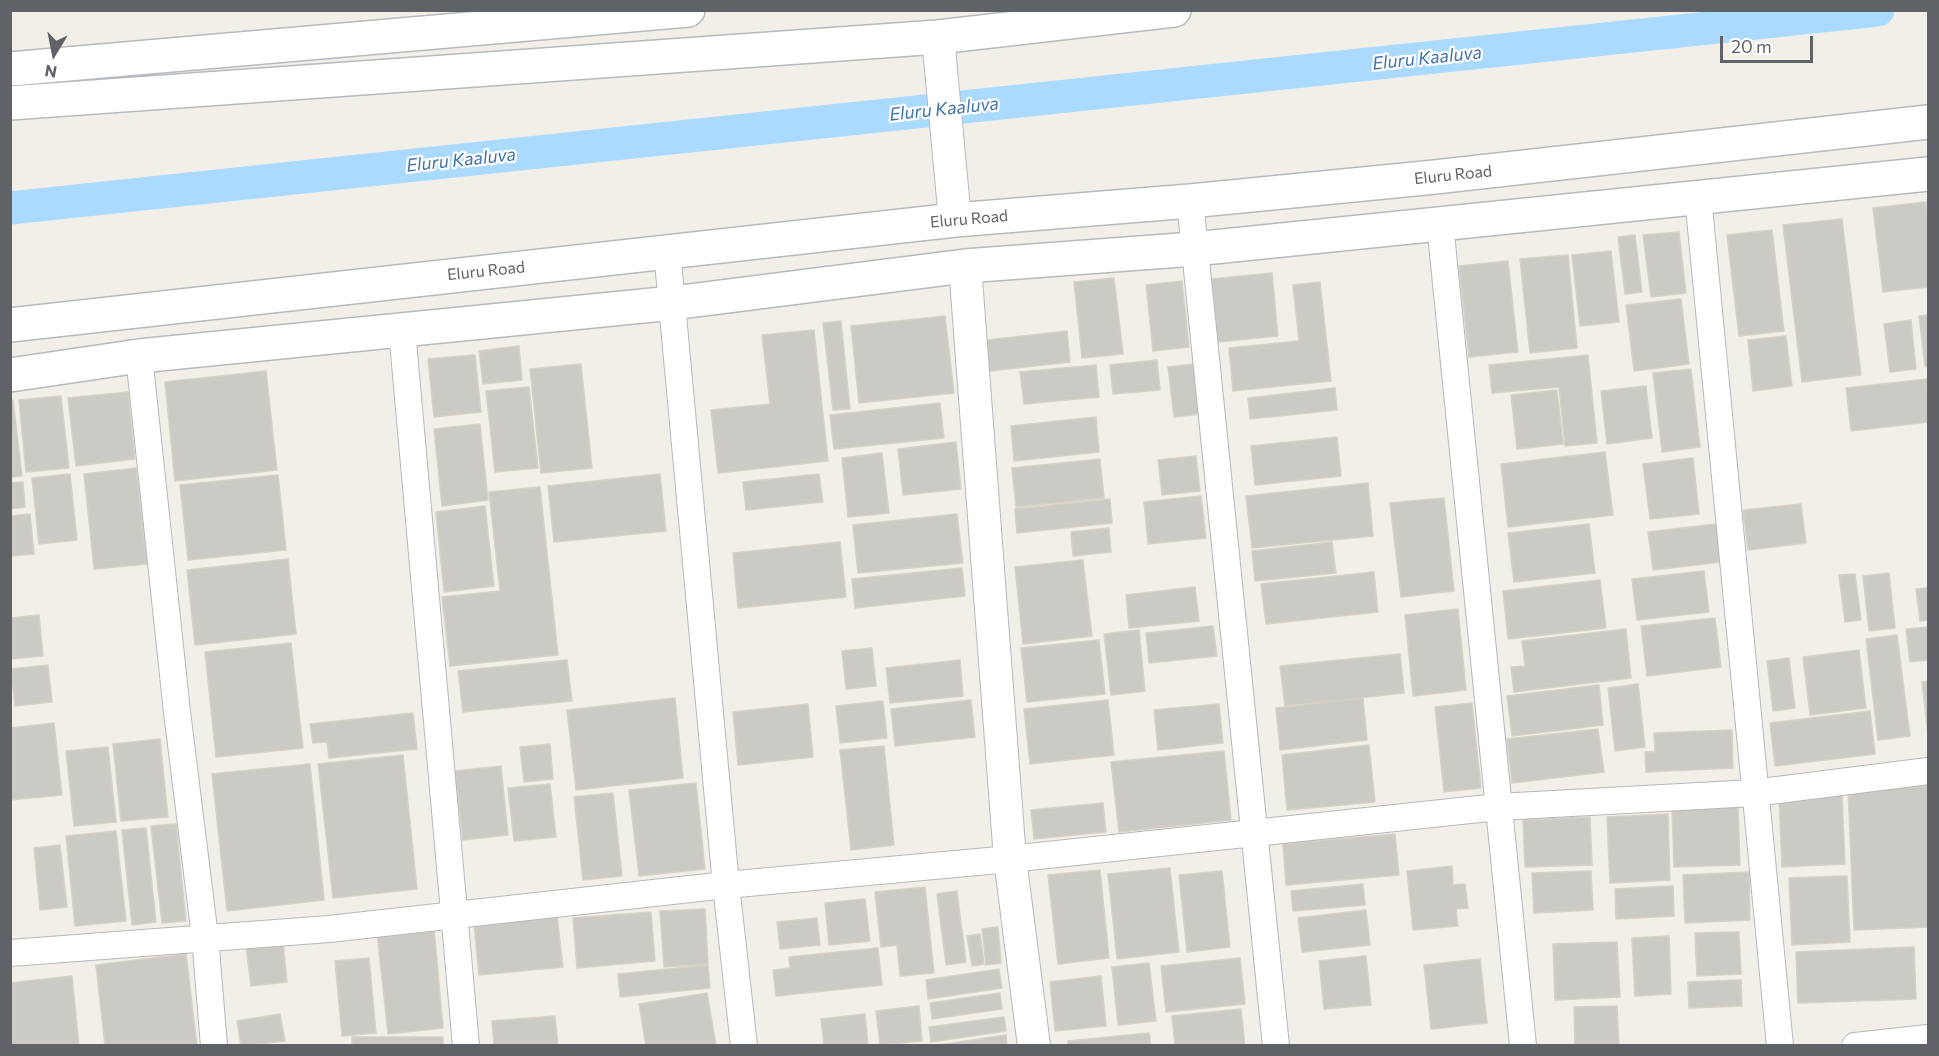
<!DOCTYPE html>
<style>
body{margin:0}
#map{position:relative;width:1939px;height:1056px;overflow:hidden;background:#f1efe8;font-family:Commissioner,sans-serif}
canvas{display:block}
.frame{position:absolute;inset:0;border:12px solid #5f6368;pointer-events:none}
.north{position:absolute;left:24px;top:24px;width:60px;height:60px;-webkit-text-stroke:4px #fff;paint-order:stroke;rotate:190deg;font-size:16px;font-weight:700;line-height:24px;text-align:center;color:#5f6368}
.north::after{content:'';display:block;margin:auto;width:21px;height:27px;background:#5f6368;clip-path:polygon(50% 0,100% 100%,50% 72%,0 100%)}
.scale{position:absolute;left:1720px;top:36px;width:93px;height:27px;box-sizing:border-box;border:3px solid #5f6368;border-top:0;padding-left:8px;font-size:18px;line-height:21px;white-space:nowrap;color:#5f6368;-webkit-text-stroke:4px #fff;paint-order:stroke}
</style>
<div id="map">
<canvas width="1939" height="1056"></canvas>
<div class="frame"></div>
<div class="north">N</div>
<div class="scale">20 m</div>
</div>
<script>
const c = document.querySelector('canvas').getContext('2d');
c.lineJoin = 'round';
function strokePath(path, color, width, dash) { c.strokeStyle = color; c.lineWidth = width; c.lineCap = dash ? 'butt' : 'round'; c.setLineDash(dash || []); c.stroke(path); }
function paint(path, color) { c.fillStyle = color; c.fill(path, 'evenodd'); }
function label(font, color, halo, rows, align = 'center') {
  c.font = font + ' Commissioner,sans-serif'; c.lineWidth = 4.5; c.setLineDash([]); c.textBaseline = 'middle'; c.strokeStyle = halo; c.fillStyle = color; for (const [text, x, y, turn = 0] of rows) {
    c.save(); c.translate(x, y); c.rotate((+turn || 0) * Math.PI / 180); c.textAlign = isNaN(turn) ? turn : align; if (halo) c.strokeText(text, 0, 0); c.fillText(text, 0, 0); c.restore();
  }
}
strokePath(new Path2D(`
 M10,208L1878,10`), '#aadaff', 33);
const building = new Path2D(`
 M1926,202L1928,222V287L1883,292L1873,208Z
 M1842,219L1861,375L1802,382L1783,225Z
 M1772,230L1784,331L1739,336L1727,235Z
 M1679,232L1686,293L1651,297L1643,235Z
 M1635,235L1642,292L1625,294L1618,237Z
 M1611,251L1619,322L1580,326L1572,255Z
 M1568,255L1577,348L1530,353L1520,259Z
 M1508,261L1518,352L1469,357L1459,266Z
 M1272,273L1278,336L1218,342L1211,279Z
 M1114,278L1123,354L1082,358L1074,282Z
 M1182,281L1189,347L1153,351L1146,285Z
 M1320,282L1331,381L1233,391L1229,348L1299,341L1293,285Z
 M1681,299L1689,364L1634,371L1626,305Z
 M1928,315V366L1925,367L1919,316Z
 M945,316L954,393L859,403L851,326Z
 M1911,320L1916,369L1890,372L1884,324Z
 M841,321L850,409L833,410L823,323Z
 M814,330L828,461L718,473L711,410L770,404L762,335Z
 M1067,331L1070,362L990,371L987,340Z
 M1786,336L1792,386L1753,391L1748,340Z
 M519,346L522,380L483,384L479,351Z
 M475,355L481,412L434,417L428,359Z
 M1588,355L1597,443L1565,446L1559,387L1492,393L1489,365Z
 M1157,360L1160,390L1113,394L1110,365Z
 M581,364L592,468L541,473L530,369Z
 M1194,364L1200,414L1174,417L1168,367Z
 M1096,365L1099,397L1024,404L1020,372Z
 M1691,369L1700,447L1662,452L1653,373Z
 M266,371L277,470L175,481L165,382Z
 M1927,379L1928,422L1851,431L1846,388Z
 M1646,386L1652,438L1607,444L1601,391Z
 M529,387L538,468L495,472L486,391Z
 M1335,388L1337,410L1250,419L1248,398Z
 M1557,390L1563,444L1517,449L1511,395Z
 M128,392L135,459L76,466L68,398Z
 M61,396L69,468L26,472L19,400Z
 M13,400L22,476L10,477V401Z
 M940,403L944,438L834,449L830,415Z
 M1096,417L1099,452L1014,461L1011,426Z
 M480,424L488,500L442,506L434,429Z
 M1337,437L1341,476L1255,485L1251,446Z
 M956,442L961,489L903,495L898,449Z
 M1605,452L1613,515L1508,527L1501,464Z
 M882,453L889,513L848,517L842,458Z
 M1196,456L1200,491L1162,495L1158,460Z
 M1693,458L1699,514L1650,519L1643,464Z
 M1100,459L1104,498L1016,507L1012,468Z
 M136,468L147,564L94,569L84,474Z
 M70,474L77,540L39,544L32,478Z
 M660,474L666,531L554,542L548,486Z
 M819,474L823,502L746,510L743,482Z
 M278,475L286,550L188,560L180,485Z
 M23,482L25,507L10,509V483Z
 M1368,483L1373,536L1252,548L1246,496Z
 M540,487L558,655L450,666L442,597L500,591L489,492Z
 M1201,496L1206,538L1148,544L1144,502Z
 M1444,498L1454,591L1401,597L1390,503Z
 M1110,499L1112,523L1017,533L1015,509Z
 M1801,504L1806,543L1748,550L1743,510Z
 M485,506L494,586L444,592L436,512Z
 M30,514L34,554L10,556V516Z
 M957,514L963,563L858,573L853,525Z
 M1589,524L1595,573L1514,582L1508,533Z
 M1716,524L1721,562L1653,570L1648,532Z
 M1109,528L1111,552L1073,556L1071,532Z
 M840,542L846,597L738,608L733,553Z
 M1332,542L1336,573L1255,581L1252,551Z
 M288,559L296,634L195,645L187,570Z
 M1083,560L1092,636L1023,644L1015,567Z
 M962,568L965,596L855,608L852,579Z
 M1704,571L1709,612L1637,620L1632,579Z
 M1374,572L1378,612L1266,624L1261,584Z
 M1889,573L1895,628L1869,631L1863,576Z
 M1855,574L1861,620L1845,622L1839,575Z
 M1600,580L1606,628L1508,639L1503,591Z
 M1195,587L1199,621L1129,628L1126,595Z
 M1928,588V620L1920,621L1916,589Z
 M1458,609L1466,690L1413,696L1405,615Z
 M39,615L43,656L10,659V618Z
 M1715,618L1721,667L1647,676L1641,626Z
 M1213,626L1217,656L1149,663L1146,633Z
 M1928,627V660L1910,662L1906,629Z
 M1626,629L1631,678L1514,692L1511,667L1525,666L1522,641Z
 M1139,630L1145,691L1111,695L1104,634Z
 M1897,635L1910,736L1878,740L1866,639Z
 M1099,640L1105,694L1027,702L1021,648Z
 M291,643L303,748L216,757L205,652Z
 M872,648L876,686L846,689L842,651Z
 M1859,650L1866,708L1810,715L1803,657Z
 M1400,654L1404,693L1285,706L1280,666Z
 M1789,658L1795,708L1773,711L1767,661Z
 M567,660L572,701L463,712L458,671Z
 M960,660L963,696L890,703L886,668Z
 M48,665L52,702L15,706L11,669Z
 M1928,681V735L1922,682Z
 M1638,684L1645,747L1615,751L1608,688Z
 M1599,685L1603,725L1512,736L1507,696Z
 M675,698L683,778L576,790L567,710Z
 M1363,698L1367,740L1280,750L1276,708Z
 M971,700L975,737L895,746L891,709Z
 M1108,700L1114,755L1030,764L1024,709Z
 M883,701L887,738L840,743L836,706Z
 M1472,703L1481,788L1444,792L1435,707Z
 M808,704L813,757L738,765L733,712Z
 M1219,704L1223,743L1158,750L1154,710Z
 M1870,711L1875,754L1775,766L1770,723Z
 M413,713L417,749L329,758L327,742L313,743L310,724Z
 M54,723L62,795L10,800V728Z
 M1598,729L1604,772L1512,783L1507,739Z
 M1732,730L1733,768L1646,772L1645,752H1655L1654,733Z
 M160,739L168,817L121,821L113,744Z
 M550,744L553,779L524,782L520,747Z
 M1369,745L1375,802L1287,810L1282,755Z
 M884,746L894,845L851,850L840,750Z
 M108,747L116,822L74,826L66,751Z
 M1224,751L1231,820L1119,832L1111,762Z
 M403,755L417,889L333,898L318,764Z
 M310,764L324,900L227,911L212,774Z
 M501,766L508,835L463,840L455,771Z
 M696,783L705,869L639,876L629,790Z
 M550,784L556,837L514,841L508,788Z
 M1928,786V927L1854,930L1848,789Z
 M613,793L622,876L583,880L574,797Z
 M1842,795L1845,864L1782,867L1779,797Z
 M1103,803L1106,832L1034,839L1031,810Z
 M1738,805L1740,865L1674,867L1672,808Z
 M1668,814L1670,880L1610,883L1607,817Z
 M1590,817L1592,865L1525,867L1523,820Z
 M176,824L186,921L162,923L151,826Z
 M146,828L156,922L132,925L122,830Z
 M116,831L126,921L75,926L66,836Z
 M1395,834L1399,875L1286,885L1283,844Z
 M60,845L67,907L40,910L34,848Z
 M1452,866L1453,885L1465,884L1468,908L1456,909L1458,926L1413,930L1407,871Z
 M1170,868L1179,952L1117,959L1108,874Z
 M1100,870L1109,958L1058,964L1048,875Z
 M1222,871L1230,947L1187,952L1179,875Z
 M1591,871L1593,910L1534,913L1532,873Z
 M1749,872L1750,920L1685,923L1683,875Z
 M1847,876L1850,942L1792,945L1789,878Z
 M1363,884L1365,905L1293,911L1291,891Z
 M1673,886L1674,916L1616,919L1615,889Z
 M925,887L934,973L900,976L897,945L881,947L875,892Z
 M957,891L966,962L946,965L937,894Z
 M865,899L870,941L829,945L825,903Z
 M705,909L708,964L664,967L660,911Z
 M1366,910L1370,945L1302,952L1298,918Z
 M651,912L655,961L577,968L573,918Z
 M557,916L563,967L479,975L474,924Z
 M817,918L820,945L780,949L777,922Z
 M998,927L1001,963L986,965L982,929Z
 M434,928L443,1028L388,1034L377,933Z
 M1739,932L1741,974L1697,976L1695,933Z
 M980,934L984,964L972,966L967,936Z
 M1669,936L1671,994L1635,996L1632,938Z
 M283,942L287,982L251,986L246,947Z
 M1617,942L1620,997L1555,1000L1553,944Z
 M1914,947L1916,999L1798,1003L1796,952Z
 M878,948L882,985L776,996L773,970L790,968L789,957Z
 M186,954L197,1046H105L96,965Z
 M1366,956L1371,1005L1324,1009L1319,961Z
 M369,958L376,1033L342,1036L335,961Z
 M1240,958L1245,1004L1166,1012L1161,966Z
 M1480,959L1487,1023L1431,1029L1424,965Z
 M1149,963L1156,1021L1118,1025L1112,967Z
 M708,965L710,988L620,997L618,974Z
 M999,969L1002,988L928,999L926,980Z
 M72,976L79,1046H10V983Z
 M1101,976L1106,1026L1055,1031L1050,982Z
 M1741,980L1742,1006L1689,1008L1688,982Z
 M707,993L716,1045L646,1046L639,1004Z
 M1000,993L1002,1009L932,1019L930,1003Z
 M919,1006L922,1041L880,1045L876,1011Z
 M1617,1006L1619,1046H1575L1574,1007Z
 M1241,1009L1245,1046H1175L1172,1016Z
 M280,1014L285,1041L241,1046L237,1021Z
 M865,1014L868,1046H824L821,1019Z
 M555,1016L558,1046H494L492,1021Z
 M1004,1017L1006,1031L931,1042L929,1027Z
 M1149,1033L1151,1046H1068V1041Z
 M1006,1035L1007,1046H933Z
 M352,1037H443V1046H352Z`);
paint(building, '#cccac5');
strokePath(building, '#d6d1c6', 1.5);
const minor = new Path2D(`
 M1698,197L1780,1046
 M1190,201L1276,1046
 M1440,224L1523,1046
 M667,251L726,885L744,1046
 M402,330L466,1046
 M139,356L177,712L205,937L214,1046
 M10,953L329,929L726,885L1010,859L1498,807L1754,793L1928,771
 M1855,1046L1928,1038`);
const tertiary = new Path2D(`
 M938,37L955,220
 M965,266L1010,859L1034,1046`);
const secondary = new Path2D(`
 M10,69L688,10
 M10,103L938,37L1174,10
 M10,325L955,220L1190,201L1435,177L1928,122
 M10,375L139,356L673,303L965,266L1194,249L1928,174`);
strokePath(minor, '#b5b8bc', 28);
strokePath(tertiary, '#b5b8bc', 34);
strokePath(secondary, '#b6babf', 36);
strokePath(minor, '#fff', 26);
strokePath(tertiary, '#fff', 32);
strokePath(secondary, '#fff', 33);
label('16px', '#5f6368', '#fff', [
 ["Eluru Road",1453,175,-6],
 ["Eluru Road",969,219,-5],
 ["Eluru Road",486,271,-6]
]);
label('italic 18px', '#4174aa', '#fff', [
 ["Eluru Kaaluva",1427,58,-6],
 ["Eluru Kaaluva",944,109,-6],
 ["Eluru Kaaluva",461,160,-6]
]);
</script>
